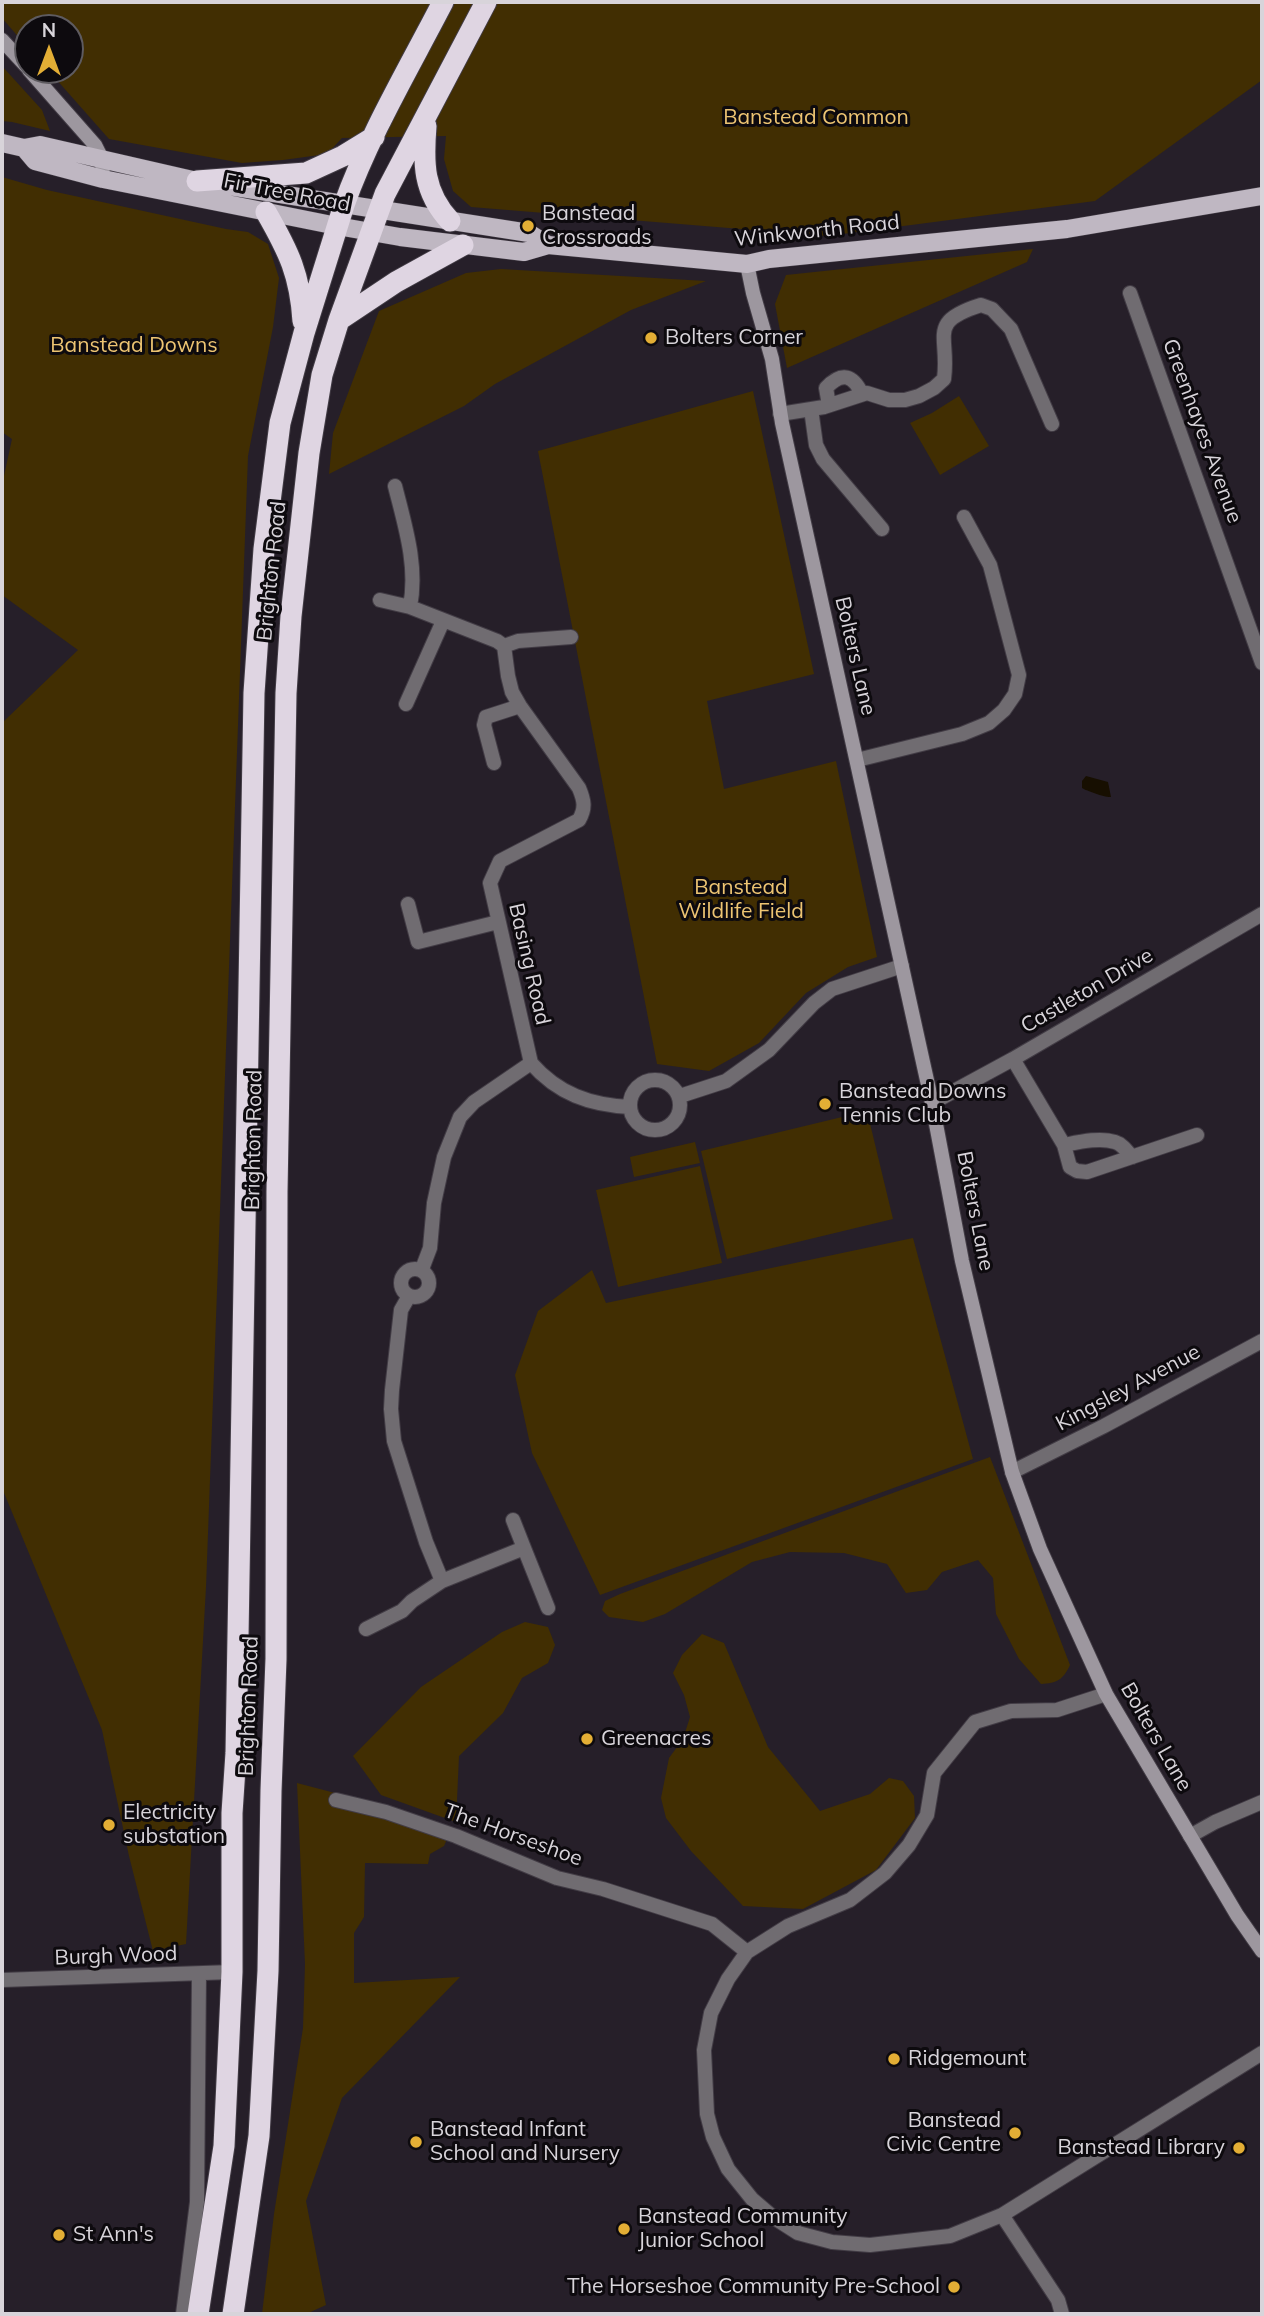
<!DOCTYPE html>
<style>
body{margin:0}
#map{position:relative;width:1264px;height:2316px;overflow:hidden;background:#261f29;font-family:Mulish,sans-serif}
canvas{display:block}
.frame{position:absolute;inset:0;border:4px solid #d8d4da;pointer-events:none}
.north{position:absolute;left:14px;top:14px;width:70px;height:70px;box-sizing:border-box;background:#0d0a0e;border:2px solid #5e5b60;border-radius:50%;rotate:0deg;font-size:19px;font-weight:700;line-height:28px;text-align:center;color:#d8d4da}
.north::after{content:'';display:block;margin:auto;width:24px;height:32px;background:#e3ae35;clip-path:polygon(50% 0,100% 100%,50% 72%,0 100%)}
</style>
<div id="map">
<canvas width="1264" height="2316"></canvas>
<div class="frame"></div>
<div class="north">N</div>
</div>
<script>
const c = document.querySelector('canvas').getContext('2d');
c.lineJoin = 'round';
function paint(path, color) { c.fillStyle = color; c.fill(path, 'evenodd'); }
function strokePath(path, color, width, dash) { c.strokeStyle = color; c.lineWidth = width; c.lineCap = dash ? 'butt' : 'round'; c.setLineDash(dash || []); c.stroke(path); }
function label(font, color, halo, rows, align = 'center') {
  c.font = font + ' Mulish,sans-serif'; c.lineWidth = 6; c.setLineDash([]); c.textBaseline = 'middle'; c.strokeStyle = halo; c.fillStyle = color; for (const [text, x, y, turn = 0] of rows) {
    c.save(); c.translate(x, y); c.rotate((+turn || 0) * Math.PI / 180); c.textAlign = isNaN(turn) ? turn : align; if (halo) c.strokeText(text, 0, 0); c.fillText(text, 0, 0); c.restore();
  }
}
paint(new Path2D(`
 M2,2H1262V80L1095,201L827,236L471,207L453,191L444,159L446,136L342,138L327,154L283,160L242,163L109,139L48,70H70V28H28V48L2,18Z
 M2,66L42,110L50,131L12,122L2,121Z
 M2,177L47,190L226,229L248,232L268,244L279,278L273,327L248,456L206,1587L186,1944L153,1951L129,1856L102,1730L2,1488V723L78,650L2,595V485L12,439L2,432Z
 M1033,249L1027,262L787,368L775,304L786,275Z
 M501,269L706,281L631,310L495,384L464,406L329,474L333,433L379,311L466,273Z
 M753,391L814,674L707,701L724,789L836,761L877,957L848,967L806,993L759,1043L709,1071L657,1064L538,451Z
 M959,396L989,446L940,475L910,423L932,413Z
 M867,1111L893,1219L727,1259L701,1151Z
 M695,1142L700,1163L634,1177L630,1157Z
 M700,1166L722,1263L618,1287L596,1190Z
 M913,1238L973,1459L600,1595L532,1453L515,1375L538,1311L592,1270L606,1303Z
 M990,1457L1070,1665C1063,1680 1057,1683 1041,1684L1019,1659L996,1614L993,1578L978,1560L942,1572L927,1590L906,1593L887,1564L844,1553L790,1552L752,1562L665,1614L643,1622L609,1617L602,1610L605,1601L620,1594Z
 M525,1622L548,1627L555,1645L548,1663L522,1678L503,1713L459,1756L456,1822L381,1795L353,1756L421,1687L502,1632Z
 M702,1634L724,1643L768,1747L820,1811L870,1794L889,1778L903,1781L914,1796L915,1818L876,1870L803,1909L743,1906L691,1851L666,1818L661,1798L669,1758L683,1739L690,1717L684,1695L673,1673L682,1655Z
 M297,1783L377,1804L451,1830L444,1846L430,1854L428,1864L365,1863L364,1917L354,1933V1983L460,1977L342,2098L306,2201L326,2305L306,2314H262L274,2214L303,2028L305,1964Z`), '#412e02');
paint(new Path2D(`
 M1086,776L1108,782L1111,797C1106,798 1087,791 1082,788V781Z`), '#170f01');
const street = new Path2D(`
 M1130,293L1262,663
 M829,405L826,388C842,371 853,375 862,394
 M811,409L816,445L823,459L882,529
 M780,414L824,407L867,393L889,400H905L919,396L934,388L944,379C950,336 926,322 981,305L992,309L1011,329L1052,424
 M395,486C405,526 418,566 410,607L497,641L504,646L508,676L512,692L520,706L579,788C584,800 586,808 579,820L500,861L490,883L531,1063C558,1094 590,1105 630,1107
 M380,600L410,607
 M504,646L518,641L571,637
 M406,704L443,621
 M857,760L962,734L989,723L1004,710L1015,694L1019,675L990,565L964,517
 M494,763L484,725L486,717L520,706
 M408,904L418,942L498,922
 M1013,1059L1064,1145L1070,1167L1077,1171L1087,1172L1197,1135
 M630 1105a25 25 0 1 1 50 0a25 25 0 1 1-50 0Z
 M680,1096L726,1081L769,1050L814,1003L832,989L902,966
 M932,1103L1013,1059L1262,914
 M1064,1145C1079,1142 1100,1137 1115,1142C1122,1144 1127,1151 1132,1157
 M401 1283a14 14 0 1 1 28 0a14 14 0 1 1-28 0Z
 M422,1269L430,1248L434,1203L444,1157L460,1117L474,1102L531,1063
 M1012,1472L1104,1426L1262,1341
 M513,1520L524,1548
 M442,1581L524,1548L548,1608
 M366,1629L402,1611L412,1601L442,1581L426,1542L394,1441L391,1409L392,1390L401,1310L409,1296
 M1106,1694L1057,1710L1011,1711L975,1722L934,1773L927,1815L909,1845L885,1873L850,1900L788,1926L747,1952L728,1979L711,2013L704,2050L707,2114L713,2137L728,2169L752,2199L773,2217L798,2233L832,2242L870,2245L950,2236L1002,2215L1262,2053
 M336,1800L386,1812L456,1836L557,1878L603,1889L712,1924L747,1952
 M1190,1836L1215,1822L1262,1802
 M2,1980L232,1972
 M1002,2215L1058,2300L1062,2314
 M183,2314L197,2202L199,1974`);
const secondary = new Path2D(`
 M2,40L28,68
 M29,70L95,145L102,159L103,179
 M747,264L753,293L772,359L782,423L932,1103L962,1261L1012,1472L1040,1549L1106,1694L1237,1915L1262,1951`);
const primary = new Path2D(`
 M2,143L24,148L40,145L197,181L529,233L548,245L747,264L769,259L1067,229L1262,196
 M24,148L35,161L103,179L337,226L400,237L524,252L548,245`);
const highway = new Path2D(`
 M426,126C423,163 423,192 450,221
 M197,181L306,173L343,156L374,137
 M266,212C289,252 300,275 303,321
 M339,320L396,282L463,245
 M198,2314L224,2146L232,1972V1813L236,1753L254,693L264,549L280,423L304,333L344,205C368,137 410,66 443,2
 M233,2314L259,2136L268,1971L271,1791L276,1659L277,1191L286,693L291,616L309,453L322,375L339,320L385,194L486,2`);
strokePath(street, '#423c45', 16);
strokePath(secondary, '#423c45', 16);
strokePath(primary, '#423c45', 19);
strokePath(highway, '#423c45', 23);
strokePath(street, '#706c71', 14);
strokePath(secondary, '#9d979f', 14);
strokePath(primary, '#bfb7c2', 18);
strokePath(highway, '#dfd5e2', 21);
for (const [x, y, r, color] of [
 [528,226,7,"#e3ae35"],
 [651,338,7,"#e3ae35"],
 [825,1104,7,"#e3ae35"],
 [587,1739,7,"#e3ae35"],
 [109,1825,7,"#e3ae35"],
 [894,2059,7,"#e3ae35"],
 [1015,2133,7,"#e3ae35"],
 [416,2142,7,"#e3ae35"],
 [1239,2148,7,"#e3ae35"],
 [624,2229,7,"#e3ae35"],
 [59,2235,7,"#e3ae35"],
 [954,2287,7,"#e3ae35"]
]) { const dot = new Path2D(); dot.arc(x, y, r, 0, 2 * Math.PI); c.fillStyle = color; c.fill(dot); strokePath(dot, '#0d0a0e', 2.5); }
label('21px', '#edc472', '#0d0a0e', [
 ["Banstead Common",816,118],
 ["Banstead Downs",134,346],
 ["Banstead",741,888],
 ["Wildlife Field",741,912]
]);
label('21px', '#d8d4da', '#0d0a0e', [
 ["Fir Tree Road",287,193,11],
 ["Winkworth Road",817,231,-6],
 ["Greenhayes Avenue",1202,431,70],
 ["Brighton Road",272,571,-84],
 ["Bolters Lane",855,656,77],
 ["Basing Road",529,964,77],
 ["Castleton Drive",1087,991,-30],
 ["Brighton Road",254,1140,-89],
 ["Bolters Lane",975,1211,79],
 ["Kingsley Avenue",1128,1388,-28],
 ["Brighton Road",249,1706,-88],
 ["Bolters Lane",1156,1737,60],
 ["The Horseshoe",513,1835,20],
 ["Burgh Wood",116,1956,-2]
]);
label('21px', '#d8d4da', '#0d0a0e', [
 ["Banstead",542,214],
 ["Crossroads",542,238],
 ["Bolters Corner",665,338],
 ["Banstead Downs",839,1092],
 ["Tennis Club",839,1116],
 ["Greenacres",601,1739],
 ["Electricity",123,1813],
 ["substation",123,1837],
 ["Ridgemount",908,2059],
 ["Banstead",1001,2121,"right"],
 ["Civic Centre",1001,2145,"right"],
 ["Banstead Infant",430,2130],
 ["School and Nursery",430,2154],
 ["Banstead Library",1225,2148,"right"],
 ["Banstead Community",638,2217],
 ["Junior School",638,2241],
 ["St Ann's",73,2235],
 ["The Horseshoe Community Pre-School",940,2287,"right"]
], 'left');
</script>
